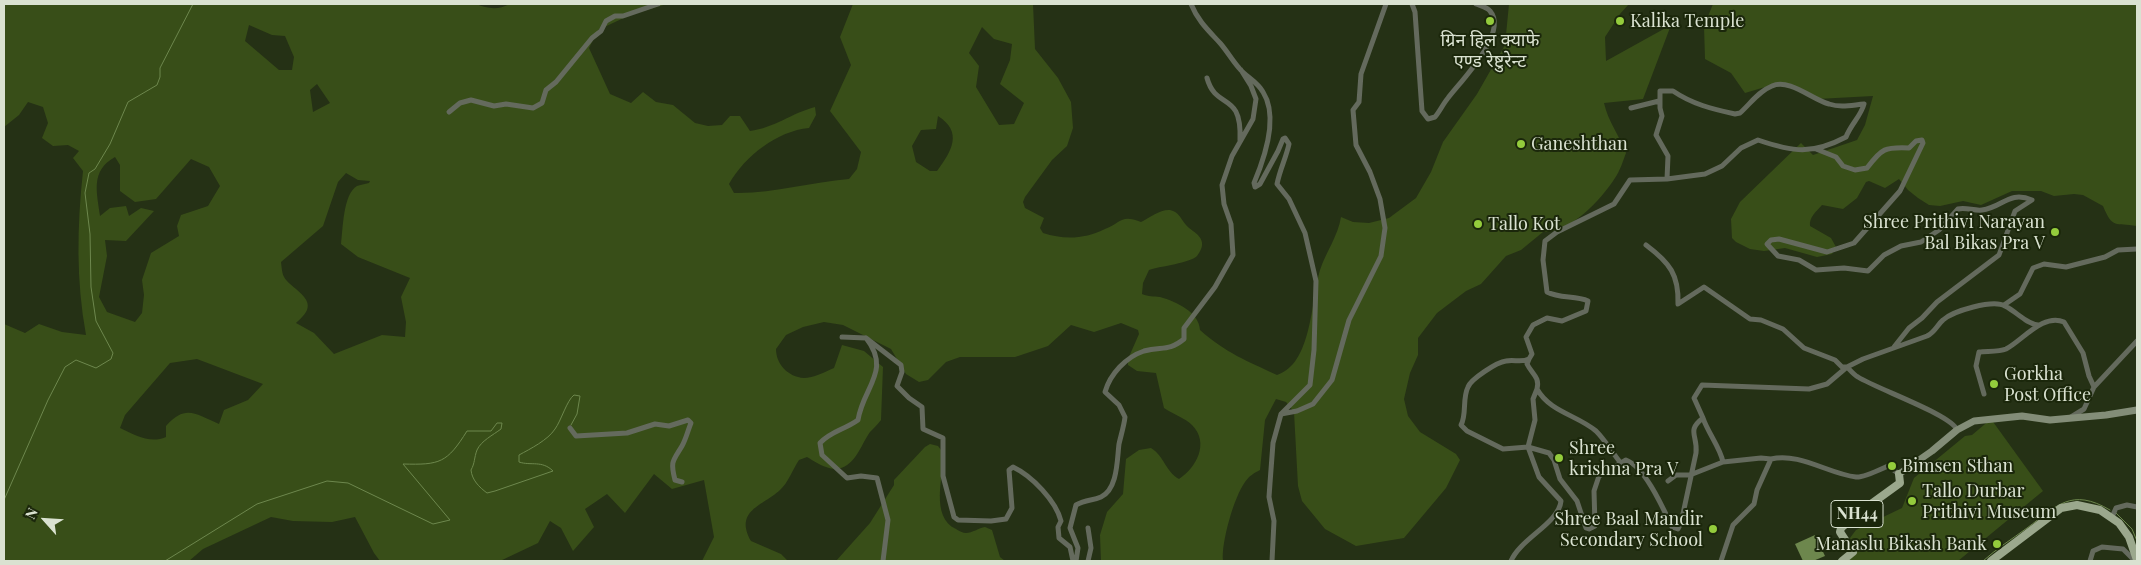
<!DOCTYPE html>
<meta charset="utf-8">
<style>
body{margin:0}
#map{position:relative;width:2141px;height:565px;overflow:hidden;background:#253115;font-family:"Playfair Display",serif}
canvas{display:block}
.frame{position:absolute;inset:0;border:5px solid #dae2d1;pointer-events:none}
.north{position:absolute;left:20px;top:495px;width:50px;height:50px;-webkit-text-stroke:4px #1b270b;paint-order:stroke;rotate:296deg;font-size:14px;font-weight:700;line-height:20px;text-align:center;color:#dae2d1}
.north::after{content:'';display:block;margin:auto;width:18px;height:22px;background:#dae2d1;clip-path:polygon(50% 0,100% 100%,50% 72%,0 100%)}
</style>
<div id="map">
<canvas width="2141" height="565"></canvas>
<div class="frame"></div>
<div class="north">N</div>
</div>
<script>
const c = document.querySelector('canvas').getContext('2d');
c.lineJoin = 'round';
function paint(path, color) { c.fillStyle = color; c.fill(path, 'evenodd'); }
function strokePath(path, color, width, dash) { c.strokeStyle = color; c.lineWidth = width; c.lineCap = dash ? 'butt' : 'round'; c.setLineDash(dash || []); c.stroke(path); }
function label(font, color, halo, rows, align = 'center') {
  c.font = font + ' "Playfair Display","Noto Sans Devanagari",serif'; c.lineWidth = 4; c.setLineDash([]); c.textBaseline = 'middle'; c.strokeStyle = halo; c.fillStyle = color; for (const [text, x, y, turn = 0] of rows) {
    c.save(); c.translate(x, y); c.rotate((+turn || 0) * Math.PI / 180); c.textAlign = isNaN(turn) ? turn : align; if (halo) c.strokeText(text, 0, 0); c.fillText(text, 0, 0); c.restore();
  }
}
paint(new Path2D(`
 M4,4H476C488,9 498,10 510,4H667L630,15L598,30L589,48L610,94L631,103L643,92L656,102L673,105L695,123L708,126L722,125L730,116H740L750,131C774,128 792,113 815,107L816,115L809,128C777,131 745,156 729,184L734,193C772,194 811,182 849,179L857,169L861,152L830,111L851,65L840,37L853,4H1033L1035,49L1058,78L1071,102L1073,128L1067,146L1052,160L1025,197L1023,202L1025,208L1044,218L1040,228L1043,233C1064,240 1085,239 1105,229C1122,222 1121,214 1141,222C1149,218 1161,209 1170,210C1179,212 1181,219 1186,225C1193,233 1211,238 1197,256C1190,263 1161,266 1149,270L1143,283L1142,294C1149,297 1153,296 1160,297C1177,302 1199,312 1200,330C1226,353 1247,361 1277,375C1312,364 1311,301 1320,270C1326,252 1338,236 1341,217L1353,222L1369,223L1389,218L1416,198L1431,172L1443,142L1477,94L1505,45L1509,4H1629L1620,14L1605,37L1606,61L1671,25L1643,99L1604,103C1608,121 1619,135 1626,153C1623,161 1620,171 1615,178C1600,201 1571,232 1543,232L1521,250L1506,256L1481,284L1466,291L1437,313L1418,338V355L1410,373L1404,399L1408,416L1420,432L1456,454L1460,460L1446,488L1404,538L1356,546L1325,529L1302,501L1298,486L1294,412L1286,402L1276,399L1265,420L1260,470C1254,473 1249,476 1245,482C1234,497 1221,543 1223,561H1101L1100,535L1107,512L1123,494L1126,459L1139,450L1151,448C1165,457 1165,471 1179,479C1196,468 1210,443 1192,425C1185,418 1173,414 1164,408L1156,373L1137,371L1128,365V359L1139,334L1138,330L1121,323L1094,332L1071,325L1048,346L1015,357H960L946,362L928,380L919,382L906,374L891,349L843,325L824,322L803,327L786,335L776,349C776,364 788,377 804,378C813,378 825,372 834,368L842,345L864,351L883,367L881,420C878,424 874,428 870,432C860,446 853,474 829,468C821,466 814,461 807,457L799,460C793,469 788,483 780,490C763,506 734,510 751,541L781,554L788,561H702L714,537L704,480L672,489L654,474L625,513L607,494L585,509L594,527L573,551L561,528L550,521L538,543L500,561H380L374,553L355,517L332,522L293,521L271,517L203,549L189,561H4V324L25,333L39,324L62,332L86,335C76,280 77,227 83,171L73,158L79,151L68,145L53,146L42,138L48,123L43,107L28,102L19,115L4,127ZM249,25L272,35L285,36L294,57L292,70H279L245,41ZM982,27L994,39L1012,44L1010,60L1000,84L1024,103L1014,124L999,125L976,87L979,66L969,53ZM317,84L330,103L313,112L310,90ZM938,116C963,132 952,151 937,171H930L916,162L912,146L921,130L936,129ZM115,157L120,165V191L135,202L156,199L191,159L209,167L220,186L208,206L181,215L177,226L179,236L151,253L142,280L144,295L142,313L135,322L107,312L99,297L107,256L105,240L126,241L154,211L141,208L129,216L126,206L110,208L100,216C97,192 90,171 115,157ZM346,173L358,180L370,181L369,183C365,184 360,185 357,186C343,194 343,229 341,244L358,257L410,278L401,297L406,322L405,337L382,335L334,354L314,333L296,323C299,320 305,315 307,310C312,298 294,289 287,281C282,276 282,270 281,262L323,226L338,182ZM197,359L263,384L248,400L224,410L219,424C195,414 186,404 166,426V437C150,444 135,435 120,428L125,415L170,363Z
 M1713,4H2137V226C2115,222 2113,230 2103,206L2083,195L2074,194L2054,196L2041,191H2012L1981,205L1963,201L1940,206L1929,205L1918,198L1908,190L1899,179L1885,188L1869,181L1866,182L1857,198L1843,209L1822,205C1816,212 1809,217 1810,226L1831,238L1836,247L1832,254L1817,257L1785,248L1764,251L1750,249L1736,242L1732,238L1731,219L1740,202L1801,143L1813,155L1857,140L1865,125L1873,96L1817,99L1782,82L1745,93L1731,73L1705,59L1704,26Z
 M1991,419L2043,491L1958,561H1847L1857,553L1850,538L1856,530L1902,508L1914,478L1965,436L1972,435Z
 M930,444L938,446L944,454C943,476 930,517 956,529C959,531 963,533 966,533C972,533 979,528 985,527L992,530L1000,557L1005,561H836L870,523L894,485V480L925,447Z`), '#384e18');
paint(new Path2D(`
 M1815,535L1825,556L1813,561H1803L1795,544Z`), '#6d874d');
strokePath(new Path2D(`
 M4,500L48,400L65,367L76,360L96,368L111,359L113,353L96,321L91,287L90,234L85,193L89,173L95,169L110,144L128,102L157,85L160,77V68L193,4
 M2116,513L2132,529L2137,541
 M165,561L257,504L327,481L348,483L433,524L450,520L403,464C440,465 447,463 467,431H491L497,423H502L501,429C493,435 481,441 477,450C474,458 475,463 471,470C472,480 479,487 487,493L495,491L553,471C542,460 531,466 519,462V455C530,449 548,440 555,429C561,421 567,400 574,395L580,396L577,414L571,425
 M1983,561C1996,549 2012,539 2027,528C2057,506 2071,487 2110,510`), '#6d874d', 1);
strokePath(new Path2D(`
 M1191,4C1198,21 1208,30 1220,43C1227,51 1232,60 1239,68C1246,77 1257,81 1263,92C1279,117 1265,157 1254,183L1255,187L1260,184L1278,151L1283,139L1285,138L1289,144C1286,158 1280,169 1277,184L1289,199L1305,233L1316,281L1314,350L1310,385L1281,414
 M1412,4L1415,12L1422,111L1428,119L1435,117C1440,111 1443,104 1448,98C1460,82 1509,33 1490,11C1487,7 1481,6 1476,4
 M1207,78C1216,111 1242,90 1240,140
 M1631,108L1659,101
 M449,112L460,103L471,100L494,106L506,104L533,108L542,103L546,90L556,82L592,38L601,31L606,21L615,16H623L658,4
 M1816,149L1836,157L1843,166L1855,170L1867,168C1882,148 1885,147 1909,148L1916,141L1922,140L1923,143L1900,191L1854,243L1827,252L1779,239L1771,240L1767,244L1778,256L1799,260L1816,270L1844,268L1868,271L1884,255L1901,246L1921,242L1939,230L1958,209C1966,207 1974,211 1982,210C2002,208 2009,190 2032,200L2015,211L1999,255L1937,302L1922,318L1909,328L1894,347
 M1646,245C1670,263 1679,275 1678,304L1704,287L1750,319L1761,320L1783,329L1804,348L1835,360L1842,367H1847C1850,370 1854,375 1858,377C1877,389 1952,415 1957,430
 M2004,305L2020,294L2033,268L2044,264L2066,267L2105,257L2118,250L2137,249
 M842,337L866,338C892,371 863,387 858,420C844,430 831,431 820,443L822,455L847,478L861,476L877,478L888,520L883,561
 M866,338L901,365L902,372L897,386L909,398L922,407L923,429L943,438V476L954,517L958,520L991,521L1006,519L1012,508L1009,470L1013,467C1032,476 1056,501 1061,521L1058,527L1059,538L1070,547L1073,561
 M1529,359L1527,364C1532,374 1540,377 1537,389C1550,412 1577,415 1596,431C1605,440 1612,452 1620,462
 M1537,389L1533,399L1535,420L1528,447L1549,453L1554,460L1560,479L1577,501L1586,528L1589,529L1595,526L1594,491L1599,476L1626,460C1645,467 1663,508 1672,527L1678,529L1681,523L1696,453C1698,435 1686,431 1703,418C1708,433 1720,447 1723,462
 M1984,394L1976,366L1979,352C1987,351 1999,352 2006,349C2023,340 2043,313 2064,322L2083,353L2089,376L2094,387
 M2071,417L2084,409L2094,387L2137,341
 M1703,418L1694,398L1702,385L1809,389L1827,384L1847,367L1863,359L1927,336C1935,332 1937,325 1943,320C1953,311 1993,299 2005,306C2017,312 2025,323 2038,325
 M570,428L576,436L627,433L655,424L669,426L688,420L691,423C688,430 686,439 682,446C673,461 670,461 675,480L682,482
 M1668,481L1676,475H1690L1723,462L1761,458L1771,459
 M2112,517L2116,508L2127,505L2137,507
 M1076,561L1078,548L1070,528L1076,505C1086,499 1092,501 1101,497C1118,489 1117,459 1119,444C1121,435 1124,426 1125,417L1119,405L1105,392C1110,374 1126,357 1144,351C1162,346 1168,352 1184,339V328L1215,287L1233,255L1231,224L1224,204L1222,185L1232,156L1253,119L1256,99L1251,86L1241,70
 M1088,561L1091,548L1088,528
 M1272,561L1274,521L1269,497L1270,483L1273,443L1281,414L1297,411L1313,404L1332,380L1349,320L1381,256L1385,228L1380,199L1370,172L1356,145L1353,110L1359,102L1361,74L1386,4
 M1511,561C1520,539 1559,523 1561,501L1539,477L1528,447L1503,449L1467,431L1461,425C1467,414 1462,399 1468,387C1471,379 1497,362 1506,361C1514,359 1521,363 1529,359L1532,354L1526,337L1533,325L1547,318L1562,321L1586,311L1588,301C1576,295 1560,299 1547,292L1543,260L1545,241L1557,232L1614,204L1630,180L1667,179L1705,174L1722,166L1741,148L1758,140C1793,152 1812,155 1846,137C1851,124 1861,116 1864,104C1852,105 1841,108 1829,104C1813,100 1789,78 1772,86C1759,91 1750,104 1740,113L1735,114C1712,109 1692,104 1673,91H1660V108L1662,116L1656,135L1668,156L1667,179
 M1721,561L1733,525L1754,504L1757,490L1771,459C1799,452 1829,474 1856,477C1863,478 1881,469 1888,466L1899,474
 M2090,561L2093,551L2102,547L2123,549L2135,561`), '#646a5d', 5);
strokePath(new Path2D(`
 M1899,474L1932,451L1957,430L1974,421L2022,416L2050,420L2106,415L2137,410`), '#838d78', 7);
strokePath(new Path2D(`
 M1842,561L1853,552L1840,532L1841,528L1860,512L1900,483L1899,474
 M1991,561L2061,508L2077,505L2100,510L2119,523L2129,537L2137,560`), '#9ba88d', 8);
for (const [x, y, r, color] of [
 [1490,21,5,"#94cc3c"],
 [1620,21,5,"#94cc3c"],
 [1521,144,5,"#94cc3c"],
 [1478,224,5,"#94cc3c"],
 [2055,232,5,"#94cc3c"],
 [1994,384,5,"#94cc3c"],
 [1559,458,5,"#94cc3c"],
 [1892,466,5,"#94cc3c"],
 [1912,501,5,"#94cc3c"],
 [1713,529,5,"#94cc3c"],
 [1997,544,5,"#94cc3c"]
]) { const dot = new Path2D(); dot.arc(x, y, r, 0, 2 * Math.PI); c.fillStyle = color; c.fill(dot); strokePath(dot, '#1b270b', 2); }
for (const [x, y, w] of [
 [1857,514,52]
]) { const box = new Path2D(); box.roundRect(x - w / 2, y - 13.5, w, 27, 4); c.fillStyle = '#1b270b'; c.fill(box); strokePath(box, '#dae2d1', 1); }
label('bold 16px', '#dae2d1', null, [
 ["NH44",1857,514]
]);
label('18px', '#dae2d1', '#1b270b', [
 ["Kalika Temple",1630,21],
 ["ग्रिन हिल क्याफे",1490,40,"center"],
 ["एण्ड रेष्टुरेन्ट",1490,61,"center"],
 ["Ganeshthan",1531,144],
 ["Shree Prithivi Narayan",2045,222,"right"],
 ["Bal Bikas Pra V",2045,243,"right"],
 ["Tallo Kot",1488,224],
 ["Gorkha",2004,374],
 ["Post Office",2004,395],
 ["Shree",1569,448],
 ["krishna Pra V",1569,469],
 ["Bimsen Sthan",1902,466],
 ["Tallo Durbar",1922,491],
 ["Prithivi Museum",1922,512],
 ["Shree Baal Mandir",1703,519,"right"],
 ["Secondary School",1703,540,"right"],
 ["Manaslu Bikash Bank",1987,544,"right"]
], 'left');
</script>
